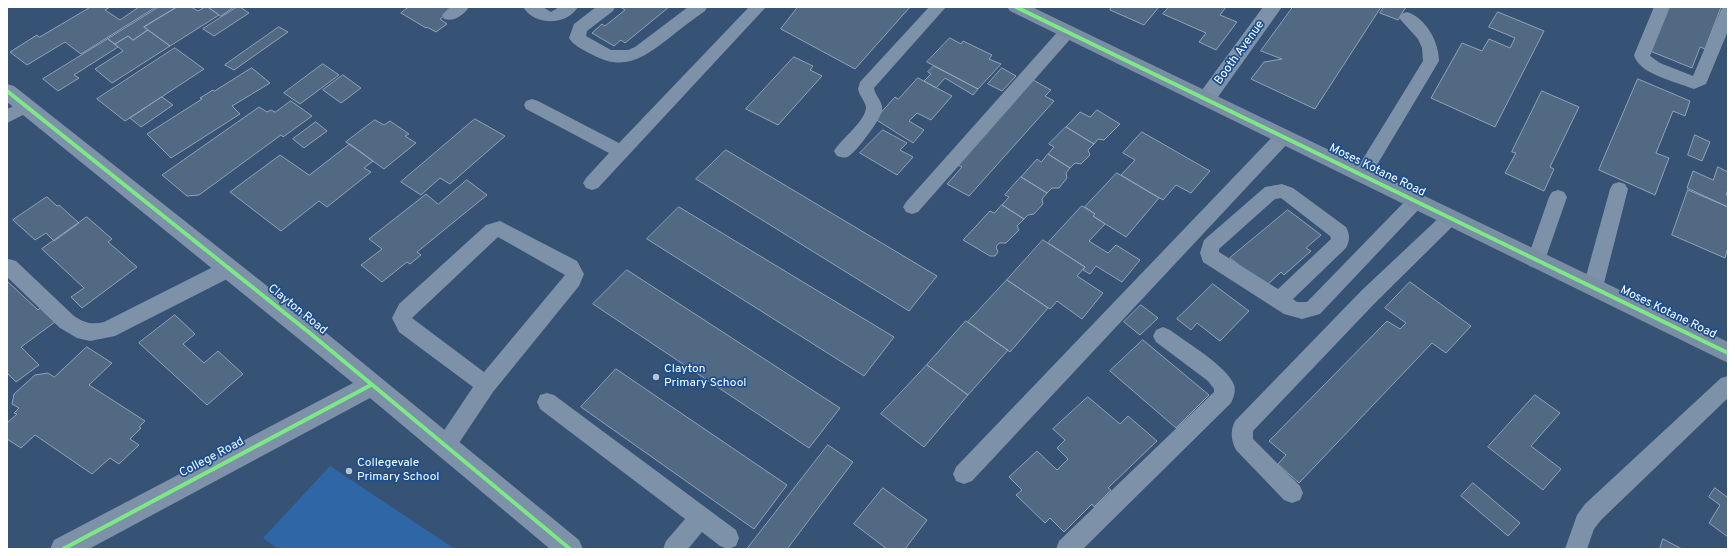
<!DOCTYPE html>
<style>
body{margin:0}
#map{position:relative;width:1735px;height:556px;overflow:hidden;background:#365274;font-family:Overpass,sans-serif}
canvas{display:block}
.frame{position:absolute;inset:0;border:8px solid #fff;pointer-events:none}
</style>
<div id="map">
<canvas width="1735" height="556"></canvas>
<div class="frame"></div>
</div>
<script>
const c = document.querySelector('canvas').getContext('2d');
c.lineJoin = 'round';
function paint(path, color) { c.fillStyle = color; c.fill(path, 'evenodd'); }
function strokePath(path, color, width, dash) { c.strokeStyle = color; c.lineWidth = width; c.lineCap = dash ? 'butt' : 'round'; c.setLineDash(dash || []); c.stroke(path); }
function label(font, color, halo, rows, align = 'center') {
  c.font = font + ' Overpass,sans-serif'; c.lineWidth = 3.5; c.setLineDash([]); c.textBaseline = 'middle'; c.strokeStyle = halo; c.fillStyle = color; for (const [text, x, y, turn = 0] of rows) {
    c.save(); c.translate(x, y); c.rotate((+turn || 0) * Math.PI / 180); c.textAlign = isNaN(turn) ? turn : align; if (halo) c.strokeText(text, 0, 0); c.fillText(text, 0, 0); c.restore();
  }
}
paint(new Path2D(`
 M330,466L455,549H278L263,538Z`), '#2f66a5');
const building = new Path2D(`
 M91,7H110L105,10L120,20L139,7H156L81,54L65,42L27,65L10,52L37,35L39,37Z
 M159,7H177L144,27L148,30L133,40L128,36L115,44L108,39Z
 M177,7H191L198,11L205,7H208L219,15L170,46L144,27Z
 M208,7H234L221,16Z
 M237,7H240L249,13L214,36L203,29Z
 M409,7H457L440,19L447,24L436,32L427,27L426,28L401,13Z
 M623,7H669L625,43L621,40L614,46L592,33L602,24L605,26L625,10L622,8Z
 M798,7H910L855,69L781,29Z
 M1112,7H1159L1144,25L1110,10Z
 M1169,7H1226L1220,15L1237,22L1216,50L1199,42L1206,33L1163,14Z
 M1293,7H1381L1315,109L1251,79L1264,62L1282,59L1261,51Z
 M1384,7H1406L1398,20L1380,13Z
 M1669,7H1721L1705,49L1700,47L1692,68L1650,51Z
 M1498,12L1544,31L1495,127L1431,98L1462,43L1482,51L1489,39L1510,48L1515,38L1489,27Z
 M279,27L288,32L234,70L225,65Z
 M148,30L170,46L112,83L95,69L123,51L115,44L128,36L133,40Z
 M950,38L961,44L963,41L992,55L989,59L1001,64L978,89L927,62Z
 M108,39L118,47L74,75L79,78L58,91L43,79Z
 M175,48L204,69L125,121L97,99Z
 M794,57L813,66L810,70L822,76L778,125L746,109Z
 M323,64L339,75L300,104L284,93Z
 M934,66L978,89L973,95L945,78L936,88L924,81L931,74L928,72Z
 M252,68L270,83L232,106L240,114L171,158L147,134L202,99L200,98L213,90L214,91Z
 M1002,68L1016,76L1002,91L988,84Z
 M343,75L361,88L341,103L323,90Z
 M918,78L952,96L931,120L917,113L909,121L924,130L913,143L875,119L895,97L898,99Z
 M1638,79L1690,101L1685,116L1673,111L1656,153L1669,158L1655,195L1599,170Z
 M1033,80L1051,90L1045,96L1054,101L969,196L947,184L962,167L956,164Z
 M1542,91L1579,107L1550,167L1554,169L1544,191L1505,173L1516,153L1512,152Z
 M162,97L173,105L141,127L130,118Z
 M291,101L312,116L283,137L281,135L199,195L187,196L162,175L259,107L267,112L271,110L275,112Z
 M1097,110L1120,124L1104,140L1098,139L1094,144L1066,127L1080,112L1090,117Z
 M475,119L505,136L450,184L440,178L421,195L401,182Z
 M375,120L384,125L390,121L409,134L405,136L416,143L384,169L346,142Z
 M316,122L327,131L304,148L293,139Z
 M1066,127L1094,144L1088,150L1090,155L1081,164L1075,163L1070,168L1048,154L1054,147L1049,144Z
 M883,130L907,143L900,150L913,157L897,175L860,153Z
 M1142,132L1210,171L1191,193L1176,185L1163,200L1121,175L1135,160L1123,153Z
 M1695,135L1710,142L1702,161L1688,155Z
 M350,144L373,161L364,168L371,172L327,207L319,201L281,231L230,192L280,155L309,175Z
 M726,150L937,276L909,311L696,179Z
 M1048,154L1070,168L1066,173L1067,178L1059,188H1052L1047,193L1021,177L1037,159L1041,162Z
 M1718,167L1728,172V189L1726,195L1728,196V207L1687,188L1693,171L1713,180Z
 M1117,173L1159,198L1126,237L1093,216L1095,214L1085,207Z
 M1021,177L1047,193L1042,199L1043,204L1034,214L1028,215L1024,219L1002,205L1009,197L1005,195Z
 M467,180L487,195L417,252L421,255L410,264L407,262L382,282L361,265L382,249L369,239L426,194L438,204Z
 M1688,190L1728,207V247L1725,258L1672,235Z
 M47,197L57,206L59,205L79,223L54,241L46,233L35,240L13,220Z
 M1002,205L1024,219L1017,226L1019,230L1006,243H999L996,247L998,252L995,256H990L963,240L990,211L994,213Z
 M1082,206L1095,214L1093,216L1105,224L1089,241L1108,253L1116,245L1140,260L1122,282L1096,266L1090,274L1083,270L1085,267L1048,243Z
 M679,207L894,337L864,376L647,239Z
 M1288,210L1321,235L1306,248L1311,251L1284,275L1281,272L1266,286L1230,258Z
 M87,217L112,239L108,242L137,267L82,308L71,297L84,288L42,249Z
 M1043,240L1085,267L1077,276L1103,293L1082,319L1057,301L1050,309L1007,280Z
 M627,270L840,408L809,448L593,304Z
 M1007,280L1048,308L1010,352L968,322Z
 M7,281L38,310L40,308L55,322L21,347L39,365L16,382L7,373Z
 M1410,282L1471,326L1446,353L1432,343L1299,483L1278,464L1286,455L1269,441L1387,321L1400,329L1406,323L1385,308Z
 M1213,284L1249,311L1220,341L1197,323L1191,330L1177,319Z
 M1141,305L1158,318L1140,335L1124,322Z
 M175,315L195,334L183,344L204,363L218,351L243,374L207,405L139,343Z
 M966,321L1008,350L968,395L927,365Z
 M1143,340L1209,395L1176,428L1110,371Z
 M87,347L112,363L89,385L145,421L139,427L141,428L130,439L139,445L119,464L110,458L92,474L35,435L21,448L7,439V423L17,414L14,413L19,408L12,404L14,394L35,375L48,373L54,377Z
 M927,365L968,395L924,447L881,414Z
 M616,369L787,485L754,529L581,407Z
 M1535,395L1560,413L1531,446L1561,469L1543,490L1488,447Z
 M1088,397L1120,424L1128,416L1157,441L1108,488L1111,490L1094,507L1092,504L1064,532L1050,518L1045,523L1016,495L1022,490L1009,477L1037,451L1057,470L1068,459L1057,448L1065,440L1053,429Z
 M828,445L853,462L787,549H747Z
 M1473,483L1520,523L1508,536L1461,496Z
 M883,488L927,520L905,549H887L854,524Z
 M1715,488L1727,497L1728,495V537L1709,523L1720,505L1709,497Z
 M1663,539L1682,549H1660Z`);
paint(building, '#526984');
strokePath(building, '#92a2b6', 1);
paint(new Path2D(`
 M450,7H469C464,15 454,22 444,19L442,15Z
 M523,7H543L551,12L559,7H578C566,26 535,26 523,7Z
 M596,7H615L613,11L587,31L586,36L611,50H628L635,47L688,7H707L705,11C692,20 680,29 668,39C642,59 623,72 591,54C583,50 573,45 569,38L574,24Z
 M749,7H766L598,188L592,190L586,188L583,183L586,178L609,153L526,109L524,105L526,101L532,99L538,101L619,143Z
 M929,7H946L874,88C875,96 884,102 882,111C880,120 857,151 849,156C845,159 841,157 837,156L834,151C841,139 866,121 866,107C865,101 859,95 858,89L860,82Z
 M1654,7H1670L1650,56L1660,63L1693,76L1720,12L1722,8L1728,7V31L1706,84L1694,89L1688,87C1673,81 1638,73 1634,55Z
 M1407,12C1426,18 1439,42 1439,61L1368,180L1362,182L1356,180L1353,175L1423,61L1422,48L1418,39L1399,18L1401,14Z
 M1067,26L1073,28L1075,32L1073,36L918,212L912,214L906,212L903,207L906,202L1061,28Z
 M25,101L31,103L33,107L31,111L7,123V109Z
 M1283,130L1289,132L1292,137L1289,142L972,481L964,484L956,481L953,474L956,467L1277,132Z
 M1619,182L1625,184L1628,189L1603,287L1600,293L1593,295L1586,293L1583,287L1610,189L1613,184Z
 M1282,184L1293,188L1346,227C1350,235 1350,240 1346,248L1293,299L1297,302H1307L1410,196L1416,194L1422,196L1425,201L1422,206L1320,314L1302,319L1284,314L1203,262L1200,253L1204,240L1265,187ZM1281,198L1330,236L1331,239L1278,289L1219,252V249L1275,199Z
 M1558,190L1564,192L1567,197L1545,260L1543,266L1536,268L1529,266L1527,260L1549,197L1552,192Z
 M1450,211L1456,213L1459,218L1456,223L1376,302L1253,431V439L1300,486L1303,493L1300,500L1292,503L1284,500L1236,450C1231,440 1230,431 1235,421L1362,290L1444,213Z
 M500,221L577,261L584,274L579,286L493,392L453,452L446,455L439,452L435,445L439,438L473,387L399,332L392,318L399,304L486,225ZM498,237L565,275L484,372L412,318Z
 M9,259L16,261L74,316C85,323 91,325 104,322L221,263L228,261L235,263L237,269L235,275L115,336L90,341L77,338L60,328L7,277V260Z
 M1163,327L1170,330C1186,342 1228,367 1234,385C1236,391 1234,397 1231,403L1083,549H1056L1059,541L1214,392V389L1208,381L1156,342L1153,336L1156,330Z
 M1728,376V398L1601,520L1594,529L1587,549H1565L1577,515L1585,504L1721,378Z
 M547,393L554,395L736,530L739,538L736,546L728,549L720,546L702,532L688,549H663L666,541L685,519L540,409L537,402L540,395Z`), '#7d92a8');
paint(new Path2D(`
 M1263,7H1282L1213,104L1206,106L1199,104L1196,99L1199,94Z
 M7,84L14,86L319,327L579,540L583,549H550L370,398L89,549H50L54,540L353,383L7,102Z`), '#7d92a8');
paint(new Path2D(`
 M1007,7H1032L1728,342V363L1010,11Z`), '#798da4');
strokePath(new Path2D(`
 M1016,7L1728,353
 M7,91L311,334L570,549
 M63,549L371,385`), '#7ce984', 4);
for (const [x, y, r, color] of [
 [656,377,4,"#b9c2ce"],
 [349,471,4,"#b9c2ce"]
]) { const dot = new Path2D(); dot.arc(x, y, r, 0, 2 * Math.PI); c.fillStyle = color; c.fill(dot); strokePath(dot, '#1b4f8f', 1.5); }
label('12px', '#fff', '#1b4f8f', [
 ["Booth Avenue",1240,53,-54],
 ["Moses Kotane Road",1377,171,26],
 ["Clayton Road",297,310,39],
 ["Moses Kotane Road",1668,313,26],
 ["College Road",212,458,-28]
]);
label('12px', '#fff', '#1b4f8f', [
 ["Clayton",664,370],
 ["Primary School",664,384],
 ["Collegevale",357,464],
 ["Primary School",357,478]
], 'left');
</script>
